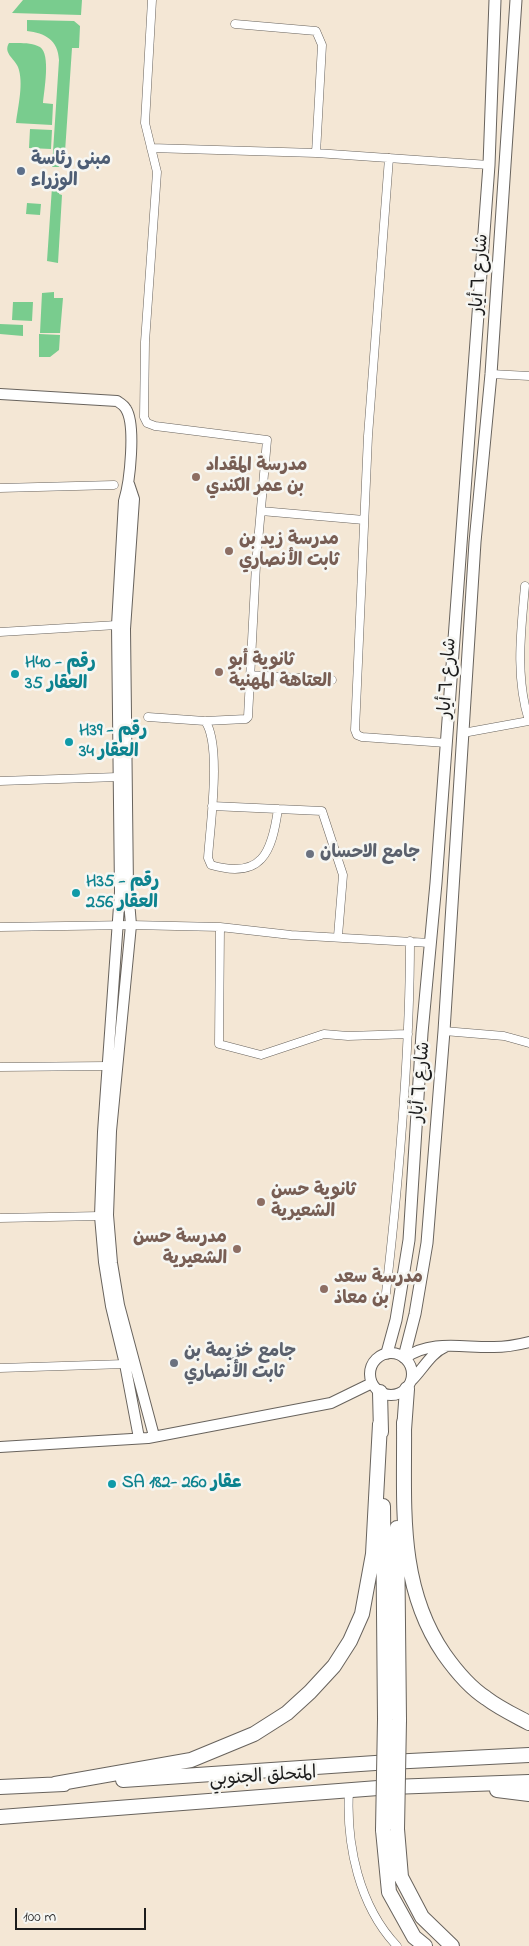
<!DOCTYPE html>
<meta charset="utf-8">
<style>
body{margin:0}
#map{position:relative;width:529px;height:1946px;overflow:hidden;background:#f4e7d5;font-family:"Indie Flower",sans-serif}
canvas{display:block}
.scale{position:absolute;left:15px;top:1908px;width:131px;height:22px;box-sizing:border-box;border:2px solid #1c1c1c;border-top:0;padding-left:6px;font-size:15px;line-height:18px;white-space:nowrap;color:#1c1c1c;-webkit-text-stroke:4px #f6f6f2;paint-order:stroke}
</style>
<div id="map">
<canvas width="529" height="1946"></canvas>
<div class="scale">100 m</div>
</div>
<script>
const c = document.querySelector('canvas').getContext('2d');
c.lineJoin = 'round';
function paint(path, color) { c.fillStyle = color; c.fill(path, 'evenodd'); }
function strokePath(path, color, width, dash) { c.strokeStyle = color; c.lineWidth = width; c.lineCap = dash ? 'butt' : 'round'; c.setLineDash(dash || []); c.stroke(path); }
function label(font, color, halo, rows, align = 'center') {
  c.font = font + ' "Indie Flower","Playpen Sans Arabic",sans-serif'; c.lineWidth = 5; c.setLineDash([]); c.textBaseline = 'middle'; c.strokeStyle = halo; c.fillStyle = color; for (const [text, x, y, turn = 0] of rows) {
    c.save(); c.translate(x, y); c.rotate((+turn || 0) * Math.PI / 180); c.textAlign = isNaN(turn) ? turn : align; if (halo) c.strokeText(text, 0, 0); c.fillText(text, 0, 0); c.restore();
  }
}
paint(new Path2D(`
 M23,0H82L81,15L12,13Z
 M27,20L74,21L80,26L79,48H72L65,152L63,153L61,167H52L59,60C58,40 45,33 27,31Z
 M9,43C18,43 32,42 40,47C51,54 44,91 43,103L53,104L52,125L16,123C18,106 24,83 18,67C14,58 3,53 9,43Z
 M30,129L52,130L51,149L29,148Z
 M52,187H60L59,194L62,195L58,263L47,261Z
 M27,203L41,204L40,215L26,214Z
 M54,292V298H63L60,333H40L42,293Z
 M13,302H33L32,321L12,320Z
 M0,324L23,325V336L0,334Z
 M39,334L60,335L59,350L50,357H39Z`), '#79cc8e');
const minor = new Path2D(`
 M235,24L316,31L322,45L316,153
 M151,148L316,153L489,165
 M389,158L368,436L355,730L357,735L362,737L446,743
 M491,374L529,376
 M0,488L114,485
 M261,511L364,520
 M525,586C521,631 515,677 529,721
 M0,632L117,625
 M250,675L332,680
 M148,717L205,721L246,719L248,717L256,565L267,440L155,426L147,423L144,417L145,342L157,172L145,123L152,0
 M205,721C222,744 210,827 208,858L211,865C262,880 272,852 278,809
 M463,733L529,721
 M0,781L118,777
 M212,806L322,811L343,875L338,936
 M0,927L131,925L220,927L291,935L430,943
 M220,927L219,1044L261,1055L324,1034L348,1036L408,1034
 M444,1031L504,1036L529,1043
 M0,1067L108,1066
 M0,1218L100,1216
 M386,1293C399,1178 410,1057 410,941
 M0,1368L125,1364
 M349,1791C346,1845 359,1906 397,1946`);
const tertiary = new Path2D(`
 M0,394L117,401C120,403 124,405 126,409C136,425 130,482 124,501L117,625L120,892L103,1132L100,1216L104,1262L111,1306L125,1364L139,1438
 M129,484L134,499L125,629L128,889L131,925L111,1131L108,1215L112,1263L119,1305L154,1436
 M370 1374a21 21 0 1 1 42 0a21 21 0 1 1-42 0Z
 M405,1358C431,1339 464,1348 494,1347C506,1347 517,1345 529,1342
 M412,1380C423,1369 431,1353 445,1347
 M0,1447L148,1438L331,1403L372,1383`);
const secondary = new Path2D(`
 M387,1353L396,1320L409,1240L422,1033L436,883L489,165L495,0
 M404,1357L415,1314L427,1243L444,1031L475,542L491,374L516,0`);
const motorway = new Path2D(`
 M380,1392L381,1432
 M404,1422C405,1502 396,1584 444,1654C456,1671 469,1687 486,1698C499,1708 514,1715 529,1723
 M404,1430L407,1389
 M383,1506L385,1719
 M397,1528L399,1720
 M123,1780L390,1762L529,1755
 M55,1784L191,1760L254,1734L287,1713L310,1692L334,1666L350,1641L362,1614L373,1554L380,1424
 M0,1787L64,1784
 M497,1790L529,1794
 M0,1817L391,1787L529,1782
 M397,1829L401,1877L422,1917L452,1946
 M383,1830L389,1892L414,1937L425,1946`);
strokePath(minor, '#68635d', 9);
strokePath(tertiary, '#68635d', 12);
strokePath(secondary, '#68635d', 13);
strokePath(motorway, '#68635d', 16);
strokePath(minor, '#fff', 8);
strokePath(tertiary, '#fff', 10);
strokePath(secondary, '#fff', 11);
strokePath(motorway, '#fff', 14);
const motorwayBridge = new Path2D(`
 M397,1829L399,1720
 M383,1830L385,1719`);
strokePath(motorwayBridge, '#68635d', 16, []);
strokePath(motorwayBridge, '#fff', 14);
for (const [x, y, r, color] of [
 [21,171,5,"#5c6f8a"],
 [196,477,5,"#8d6e63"],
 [229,551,5,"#8d6e63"],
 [219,672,5,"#8d6e63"],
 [15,674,5,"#0f9aa8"],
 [69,742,5,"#0f9aa8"],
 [310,854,5,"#6b7280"],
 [76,893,5,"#0f9aa8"],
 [261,1202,5,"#8d6e63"],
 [237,1249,5,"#8d6e63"],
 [324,1289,5,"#8d6e63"],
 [174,1363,5,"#6b7280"],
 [112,1484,5,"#0f9aa8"]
]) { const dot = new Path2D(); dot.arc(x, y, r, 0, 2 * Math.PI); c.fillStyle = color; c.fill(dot); strokePath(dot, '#f6f6f2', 2); }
label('bold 18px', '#4e5e75', '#f6f6f2', [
 ["مبنى رئاسة",31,161],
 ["الوزراء",31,182]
], 'left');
label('18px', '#1c1c1c', '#f6f6f2', [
 ["شارع ٦ أيار",481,274,-86],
 ["شارع ٦ أيار",449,678,-86],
 ["شارع ٦ أيار",422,1082,-85],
 ["المتحلق الجنوبي",263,1778,-4]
]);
label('bold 18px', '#785e54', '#f6f6f2', [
 ["مدرسة المقداد",206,467],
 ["بن عمر الكندي",206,488],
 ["مدرسة زيد بن",239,541],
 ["ثابت الأنصاري",239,562],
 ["ثانوية أبو",229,662],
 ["العتاهة المهنية",229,683],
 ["ثانوية حسن",271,1192],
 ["الشعيرية",271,1213],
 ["مدرسة حسن",227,1239,"right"],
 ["الشعيرية",227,1260,"right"],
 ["مدرسة سعد",334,1279],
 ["بن معاذ",334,1300]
], 'left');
label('bold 18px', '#0d838f', '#f6f6f2', [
 ["H40 - رقم",25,664],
 ["العقار 35",25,685],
 ["H39 - رقم",79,732],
 ["العقار 34",79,753],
 ["H35 - رقم",86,883],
 ["العقار 256",86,904],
 ["SA 182- عقار 260",122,1484]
], 'left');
label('bold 18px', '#5b616d', '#f6f6f2', [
 ["جامع الاحسان",320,854],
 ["جامع خزيمة بن",184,1353],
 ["ثابت الأنصاري",184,1374]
], 'left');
</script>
